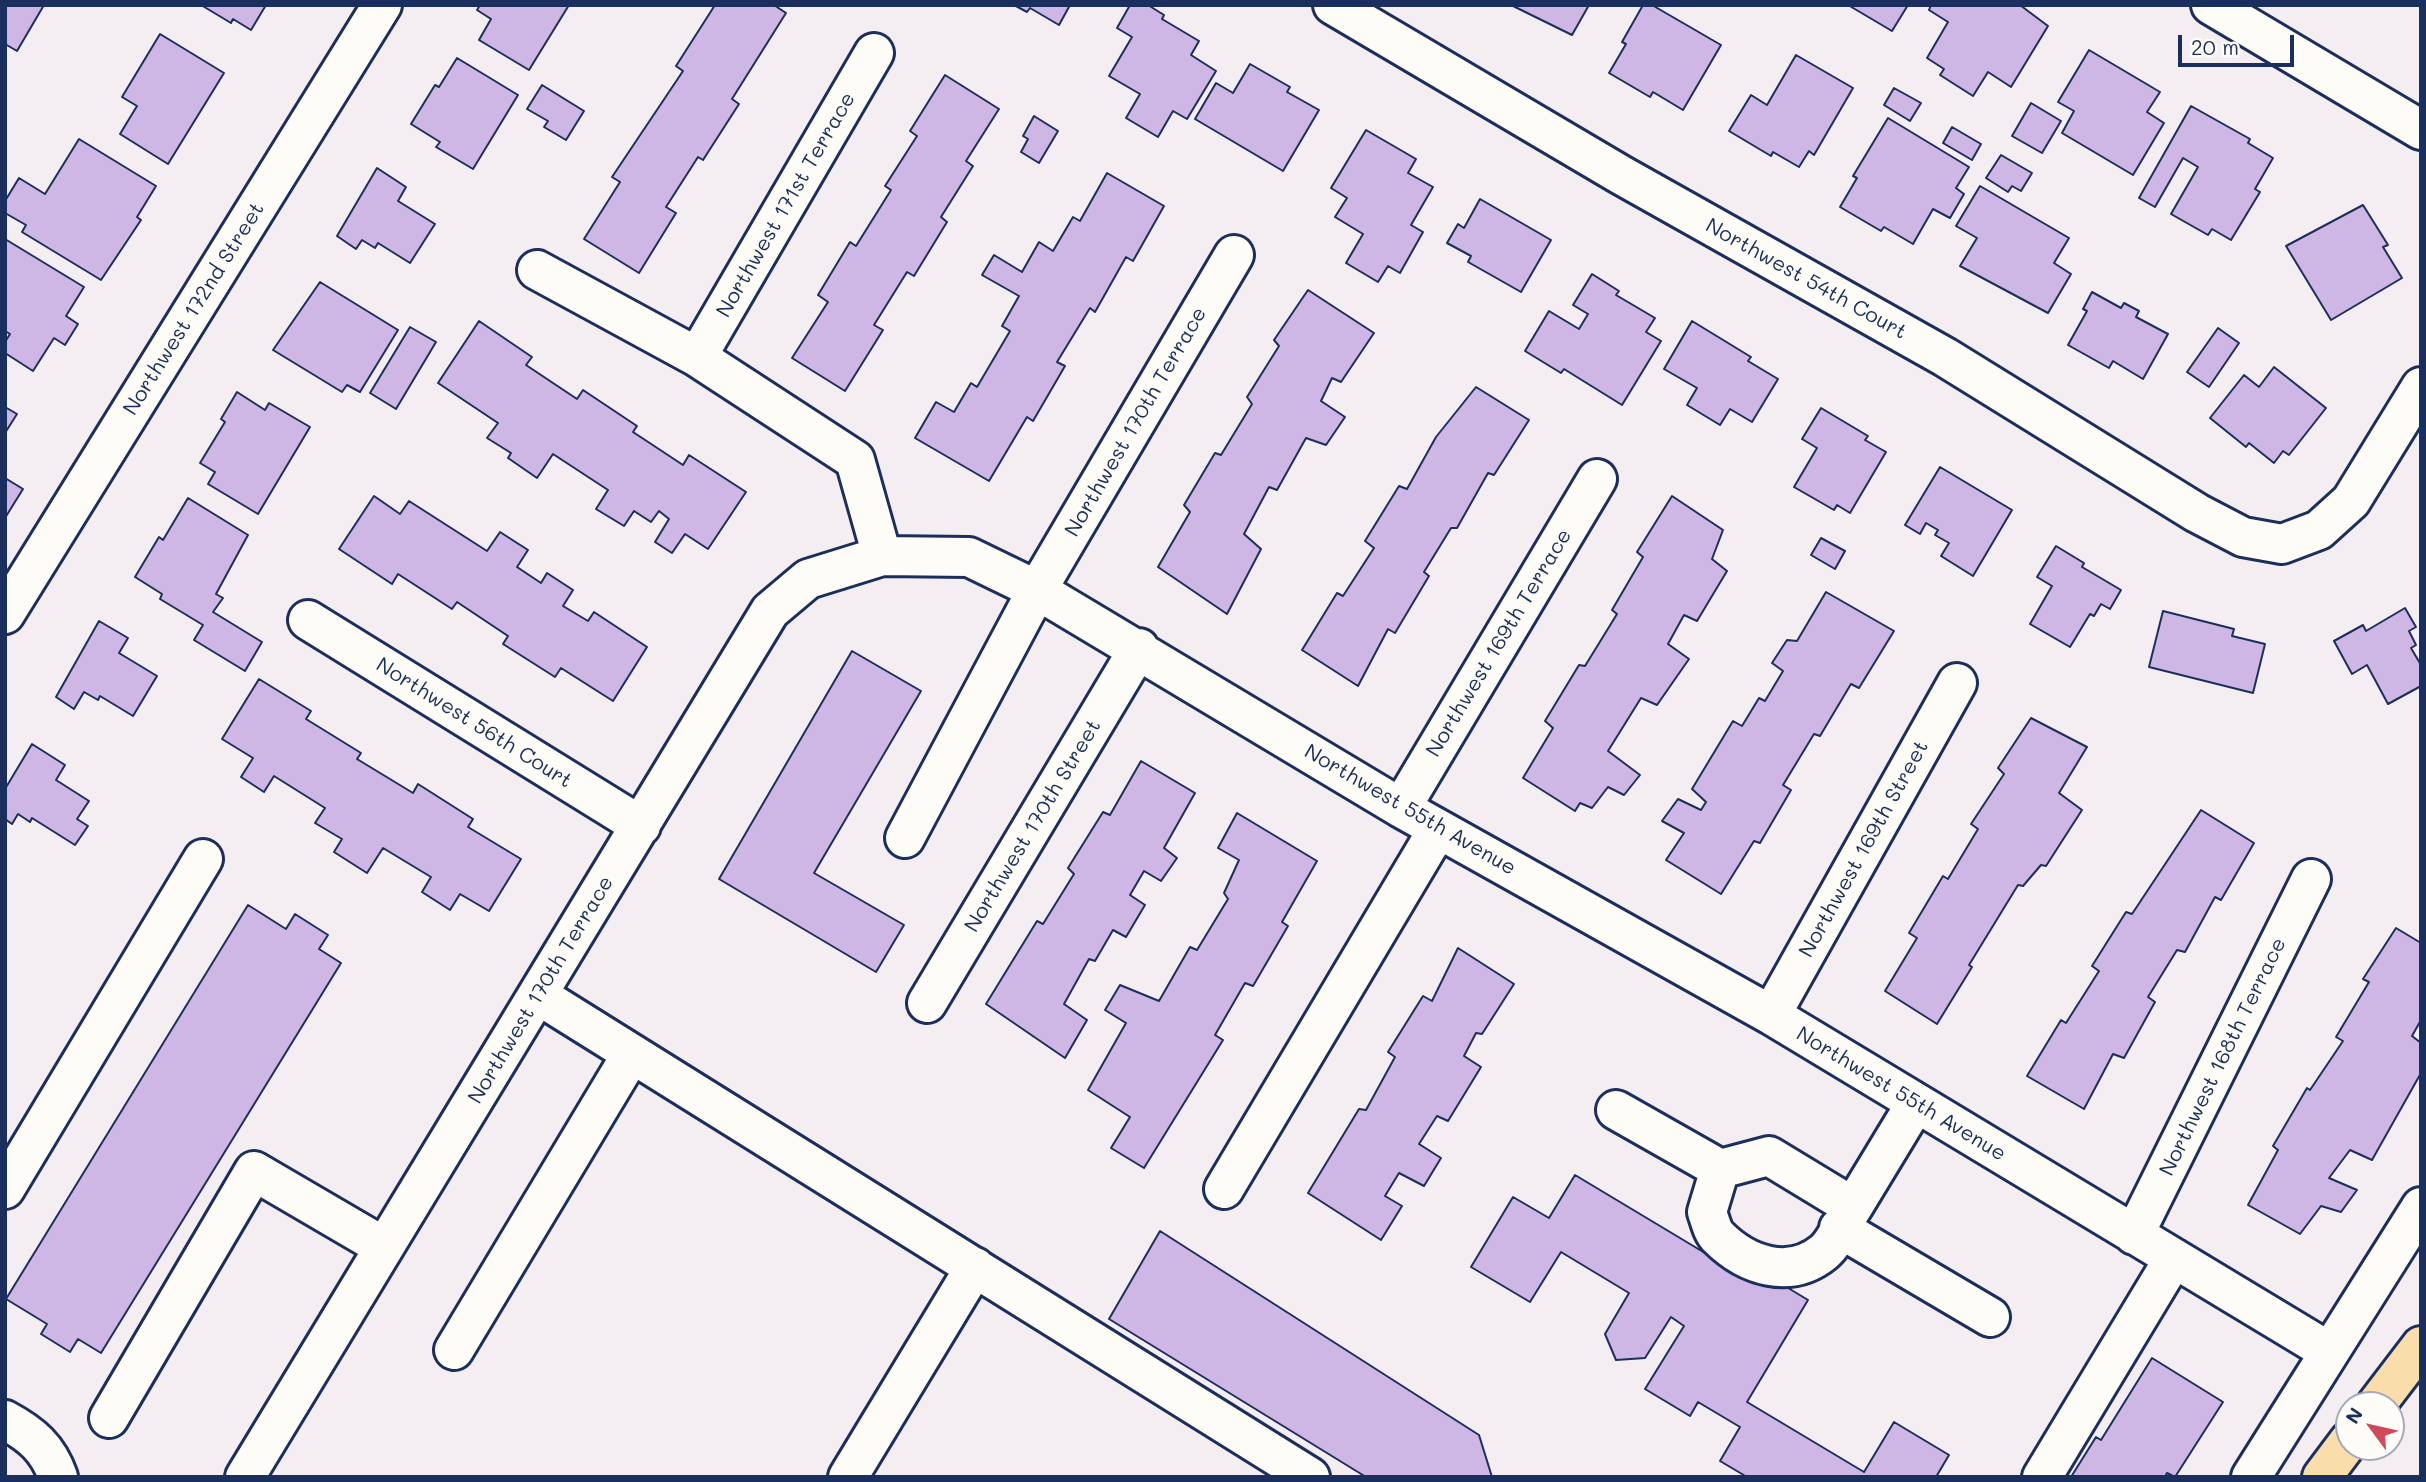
<!DOCTYPE html>
<style>
body{margin:0}
#map{position:relative;width:2426px;height:1482px;overflow:hidden;background:#f4eef3;font-family:Mali,sans-serif}
canvas{display:block}
.frame{position:absolute;inset:0;border:7px solid #1b2f5e;pointer-events:none}
.north{position:absolute;left:2335px;top:1391px;width:70px;height:70px;box-sizing:border-box;background:#fdfcf7;border:2px solid #a3aaba;border-radius:50%;rotate:303deg;font-size:19px;font-weight:700;line-height:28px;text-align:center;color:#1b2f5e}
.north::after{content:'';display:block;margin:auto;width:24px;height:32px;background:#d1495b;clip-path:polygon(50% 0,100% 100%,50% 72%,0 100%)}
.scale{position:absolute;left:2178px;top:35px;width:116px;height:32px;box-sizing:border-box;border:4px solid #1b2f5e;border-top:0;padding-left:9px;font-size:21px;line-height:24px;white-space:nowrap;color:#1b2f5e;-webkit-text-stroke:5px #fdfcf7;paint-order:stroke}
</style>
<div id="map">
<canvas width="2426" height="1482"></canvas>
<div class="frame"></div>
<div class="north">N</div>
<div class="scale">20 m</div>
</div>
<script>
const c = document.querySelector('canvas').getContext('2d');
c.lineJoin = 'round';
function paint(path, color) { c.fillStyle = color; c.fill(path, 'evenodd'); }
function strokePath(path, color, width, dash) { c.strokeStyle = color; c.lineWidth = width; c.lineCap = dash ? 'butt' : 'round'; c.setLineDash(dash || []); c.stroke(path); }
function label(font, color, halo, rows, align = 'center') {
  c.font = font + ' Mali,sans-serif'; c.lineWidth = 6; c.setLineDash([]); c.textBaseline = 'middle'; c.strokeStyle = halo; c.fillStyle = color; for (const [text, x, y, turn = 0] of rows) {
    c.save(); c.translate(x, y); c.rotate((+turn || 0) * Math.PI / 180); c.textAlign = isNaN(turn) ? turn : align; if (halo) c.strokeText(text, 0, 0); c.fillText(text, 0, 0); c.restore();
  }
}
const building = new Path2D(`
 M5,5H44L17,51L5,44Z
 M201,5H266L251,30L233,19L231,23Z
 M480,5H569L529,70L479,40L491,19L477,10Z
 M715,5H774L786,13L732,99L739,104L703,160L698,157L666,207L676,213L639,273L584,239L620,182L612,177L683,71L676,66Z
 M1014,5H1070L1059,25L1030,8L1027,12Z
 M1130,5H1148L1164,15L1162,19L1199,41L1191,55L1216,71L1187,119L1173,111L1158,137L1126,118L1140,94L1109,76L1132,37L1117,28Z
 M1511,5H1589L1572,35Z
 M1643,5H1652L1721,45L1683,110L1653,92L1650,97L1609,73L1626,44L1622,42Z
 M1848,5H1908L1892,31Z
 M1931,5H2020L2048,26L2011,87L1988,72L1973,96L1940,75L1944,69L1927,58L1948,22L1929,10Z
 M160,34L224,73L168,164L120,134L137,106L122,97Z
 M2089,50L2160,92L2147,112L2164,123L2133,175L2062,133L2074,111L2058,102Z
 M1796,55L1853,88L1814,155L1809,151L1799,167L1773,152L1771,156L1729,131L1751,95L1767,105Z
 M457,58L518,95L473,169L436,147L440,142L411,124L435,85L439,87Z
 M1250,64L1290,87L1287,92L1319,110L1283,171L1195,119L1216,83L1233,93Z
 M945,75L999,109L966,161L973,166L941,217L947,222L914,276L907,272L874,325L883,330L845,391L792,358L828,302L818,295L850,242L856,246L891,190L885,186L917,136L910,131Z
 M542,85L584,111L566,140L544,127L548,121L527,109Z
 M1894,88L1921,103L1910,121L1884,105Z
 M2031,103L2061,121L2042,153L2012,136Z
 M2191,106L2250,139L2248,143L2273,158L2255,189L2260,192L2231,240L2212,229L2208,235L2171,214L2198,167L2183,158L2155,207L2139,198Z
 M1034,116L1058,131L1039,163L1021,152L1028,139L1023,136Z
 M1888,118L1969,167L1956,188L1964,194L1950,218L1933,209L1913,244L1884,227L1881,231L1840,207L1857,178L1853,176Z
 M1952,127L1981,144L1972,160L1943,143Z
 M1366,130L1416,159L1408,173L1433,187L1411,225L1423,232L1400,273L1388,266L1378,282L1346,263L1363,234L1335,217L1347,198L1331,188Z
 M79,139L156,186L137,217L141,220L101,280L22,232L26,225L5,213V201L19,178L45,194Z
 M2001,155L2032,173L2021,191L2012,186L2008,192L1986,178Z
 M377,168L406,187L398,201L435,224L410,263L378,243L375,248L362,240L356,249L337,236Z
 M1107,173L1164,206L1133,261L1126,257L1095,312L1090,308L1057,362L1065,366L1033,421L1027,417L989,481L915,438L936,402L954,412L971,383L977,387L1010,331L1002,326L1019,296L982,275L994,255L1022,272L1039,242L1053,251L1073,217L1080,221Z
 M1980,186L2069,238L2054,263L2071,274L2048,313L1960,266L1977,238L1956,226Z
 M1480,199L1551,240L1521,292L1468,262L1471,256L1447,243L1458,224L1464,228Z
 M2363,205L2388,245L2383,247L2402,278L2331,320L2286,246Z
 M5,239L84,287L66,316L78,324L65,345L54,338L33,371L5,353V342L10,334L5,331Z
 M1592,274L1619,291L1616,295L1655,318L1646,332L1661,341L1622,405L1564,369L1561,373L1525,351L1549,311L1579,329L1588,314L1573,305Z
 M320,282L398,330L360,392L347,385L342,392L273,350Z
 M1308,290L1374,333L1341,382L1332,378L1321,401L1345,417L1326,445L1306,438L1277,490L1269,487L1244,534L1261,549L1227,614L1158,567L1190,512L1184,505L1215,453L1221,455L1252,404L1247,397L1279,346L1274,340Z
 M2092,292L2121,308L2124,303L2139,311L2136,317L2168,334L2143,379L2113,361L2109,368L2068,345L2087,311L2083,309Z
 M479,321L532,357L526,365L577,399L583,390L637,426L633,432L683,465L689,455L746,492L708,549L685,534L672,553L655,542L669,519L659,511L651,522L634,511L624,526L596,509L608,490L553,454L537,478L508,458L511,453L487,438L498,423L438,383Z
 M1692,321L1751,357L1748,361L1778,379L1752,422L1730,409L1720,425L1687,405L1697,388L1664,369Z
 M410,327L436,342L396,409L370,393Z
 M2218,328L2239,343L2209,387L2187,372Z
 M2274,367L2326,408L2289,455L2283,451L2274,463L2249,443L2246,447L2210,418L2244,375L2259,387Z
 M1476,387L1529,420L1494,475L1488,473L1457,528H1451L1424,572L1429,576L1395,633L1388,629L1358,686L1302,650L1337,593L1343,596L1374,548L1365,541L1399,486L1407,489L1436,437Z
 M237,392L265,410L269,403L310,427L258,514L208,484L215,472L200,463L225,422L221,419Z
 M5,407L17,414L5,433Z
 M1821,408L1868,436L1865,440L1886,452L1850,513L1837,505L1834,510L1794,487L1817,448L1802,439Z
 M1940,467L2012,510L1973,576L1941,556L1949,543L1935,535L1938,530L1926,523L1920,534L1905,525Z
 M5,478L23,489L5,518Z
 M374,496L400,514L409,501L487,551L500,532L528,550L517,567L541,583L547,573L573,590L563,606L588,621L594,612L647,647L613,701L561,668L555,677L503,644L508,636L457,602L452,609L398,574L392,584L339,549Z
 M1672,496L1723,530L1712,559L1727,571L1697,621L1684,615L1668,644L1689,659L1657,705L1641,698L1608,751L1640,775L1624,795L1608,787L1592,808L1580,803L1575,811L1523,778L1553,728L1545,721L1579,665L1585,666L1617,614L1612,610L1643,557L1637,552Z
 M188,498L248,535L216,594L223,598L213,612L262,642L245,671L194,640L203,625L160,599L162,594L135,577L159,537L163,540Z
 M1821,538L1845,551L1835,569L1811,555Z
 M2056,546L2084,563L2082,567L2121,590L2110,609L2101,604L2094,616L2090,614L2070,647L2030,624L2052,586L2037,577Z
 M1826,592L1894,631L1859,688L1851,684L1820,736L1814,734L1783,785L1791,790L1760,843L1754,841L1721,894L1666,860L1684,833L1662,821L1678,799L1701,810L1706,802L1692,789L1733,721L1742,726L1759,698L1765,701L1783,671L1772,663L1787,640L1797,641Z
 M2405,608L2416,627L2409,631L2416,645L2411,648L2421,665V686L2388,704L2367,665L2352,674L2334,641L2363,625L2366,631Z
 M2163,611L2234,629L2232,636L2265,644L2253,693L2149,667Z
 M99,621L128,638L119,653L157,676L133,716L100,696L98,700L84,692L74,709L56,697Z
 M852,651L921,691L814,873L904,925L876,972L719,879Z
 M259,679L311,711L306,719L361,753L357,759L413,793L418,784L473,819L468,827L521,859L489,911L460,894L450,910L422,892L431,877L383,848L367,873L334,852L342,839L315,823L325,808L274,776L264,792L241,777L253,758L222,739Z
 M2031,718L2087,747L2059,793L2082,810L2046,866L2041,865L2023,886L2018,885L1969,965L1972,967L1937,1024L1885,991L1917,938L1909,933L1943,876L1948,879L1978,829L1971,824L2004,774L1998,768Z
 M32,744L65,765L56,780L89,801L77,819L88,826L75,845L32,818L30,822L18,814L12,824L5,819V789Z
 M1141,761L1195,793L1164,848L1177,858L1161,881L1144,871L1130,895L1145,905L1126,937L1113,930L1095,961L1089,959L1064,1004L1087,1020L1065,1058L986,1004L1037,921L1043,924L1074,874L1068,868L1103,812L1110,815Z
 M2201,810L2254,843L2221,900L2215,897L2185,952L2177,950L2148,997L2155,1002L2124,1058L2113,1054L2084,1109L2027,1076L2061,1020L2066,1023L2099,971L2092,966L2126,912L2132,914Z
 M1237,813L1317,861L1282,922L1288,926L1253,986L1245,983L1215,1035L1223,1040L1144,1168L1111,1148L1130,1117L1088,1090L1126,1023L1105,1010L1120,985L1159,1001L1190,947L1197,950L1228,899L1224,893L1239,860L1218,848Z
 M248,905L286,929L295,914L328,935L319,949L341,963L101,1353L78,1339L70,1352L41,1334L47,1324L6,1299Z
 M2396,928L2421,943V1020L2412,1036L2421,1043V1073L2372,1160L2350,1150L2329,1178L2357,1190L2341,1212L2321,1206L2300,1234L2248,1205L2278,1150L2273,1146L2307,1088L2310,1090L2343,1041L2336,1037L2369,982L2363,979Z
 M1458,948L1514,984L1482,1034L1476,1033L1464,1056L1481,1067L1448,1121L1437,1116L1419,1144L1441,1158L1424,1186L1399,1173L1385,1196L1402,1206L1381,1240L1308,1193L1359,1109L1366,1110L1395,1057L1388,1052L1423,996L1432,1001Z
 M1575,1175L1725,1265L1732,1254L1808,1300L1747,1402L1864,1472L1894,1422L1949,1455L1936,1477H1747L1720,1461L1740,1427L1698,1402L1690,1416L1645,1389L1684,1326L1671,1317L1645,1358L1616,1360L1605,1334L1629,1293L1561,1252L1530,1302L1471,1267L1513,1197L1549,1218Z
 M1160,1231L1479,1435L1492,1477H1366L1109,1319Z
 M2152,1358L2223,1402L2175,1477L2167,1473L2165,1477H2071L2096,1437L2101,1440Z`);
paint(building, '#ceb6e5');
strokePath(building, '#1b2f5e', 2);
const minor = new Path2D(`
 M1333,5L1621,175L1945,357L2197,513L2243,537L2282,544L2319,530L2351,501L2421,387
 M2211,5L2421,130
 M537,270L697,357L855,460L882,556
 M697,357L874,53
 M5,614L382,5
 M308,620L641,826
 M1401,808L1597,479
 M905,838L1037,590L1234,255
 M538,995L1310,1477
 M927,1003L1139,648
 M1771,1015L1957,683
 M1616,1110L1720,1169L1769,1156L1853,1207L1916,1103
 M1720,1169L1707,1212C1710,1220 1712,1231 1718,1237C1747,1266 1790,1280 1824,1252C1836,1242 1844,1220 1853,1207
 M5,1189L203,859
 M1224,1189L1438,829
 M1839,1228L1990,1317
 M2134,1235L2311,879
 M454,1350L631,1055
 M109,1418L254,1171L384,1247
 M5,1420C31,1434 48,1448 58,1477
 M245,1477L770,611L808,579L882,556L969,557L1037,590L1401,808L1771,1015L2328,1351
 M848,1477L975,1267
 M2042,1477L2174,1258
 M2251,1477L2421,1207`);
const highway = new Path2D(`
 M2376,1405L2421,1346
 M2322,1477L2349,1441`);
strokePath(minor, '#1b2f5e', 44);
strokePath(highway, '#1b2f5e', 44);
strokePath(minor, '#fdfcf7', 38);
strokePath(highway, '#f9deab', 38);
label('21px', '#1b2f5e', '#fdfcf7', [
 ["Northwest 171st Terrace",786,205,-60],
 ["Northwest 54th Court",1806,279,29],
 ["Northwest 172nd Street",194,309,-58],
 ["Northwest 170th Terrace",1136,422,-60],
 ["Northwest 169th Terrace",1499,643,-59],
 ["Northwest 56th Court",474,723,32],
 ["Northwest 55th Avenue",1410,810,30],
 ["Northwest 170th Street",1033,826,-59],
 ["Northwest 169th Street",1864,849,-61],
 ["Northwest 170th Terrace",541,990,-59],
 ["Northwest 168th Terrace",2223,1057,-64],
 ["Northwest 55th Avenue",1901,1094,31]
]);
</script>
